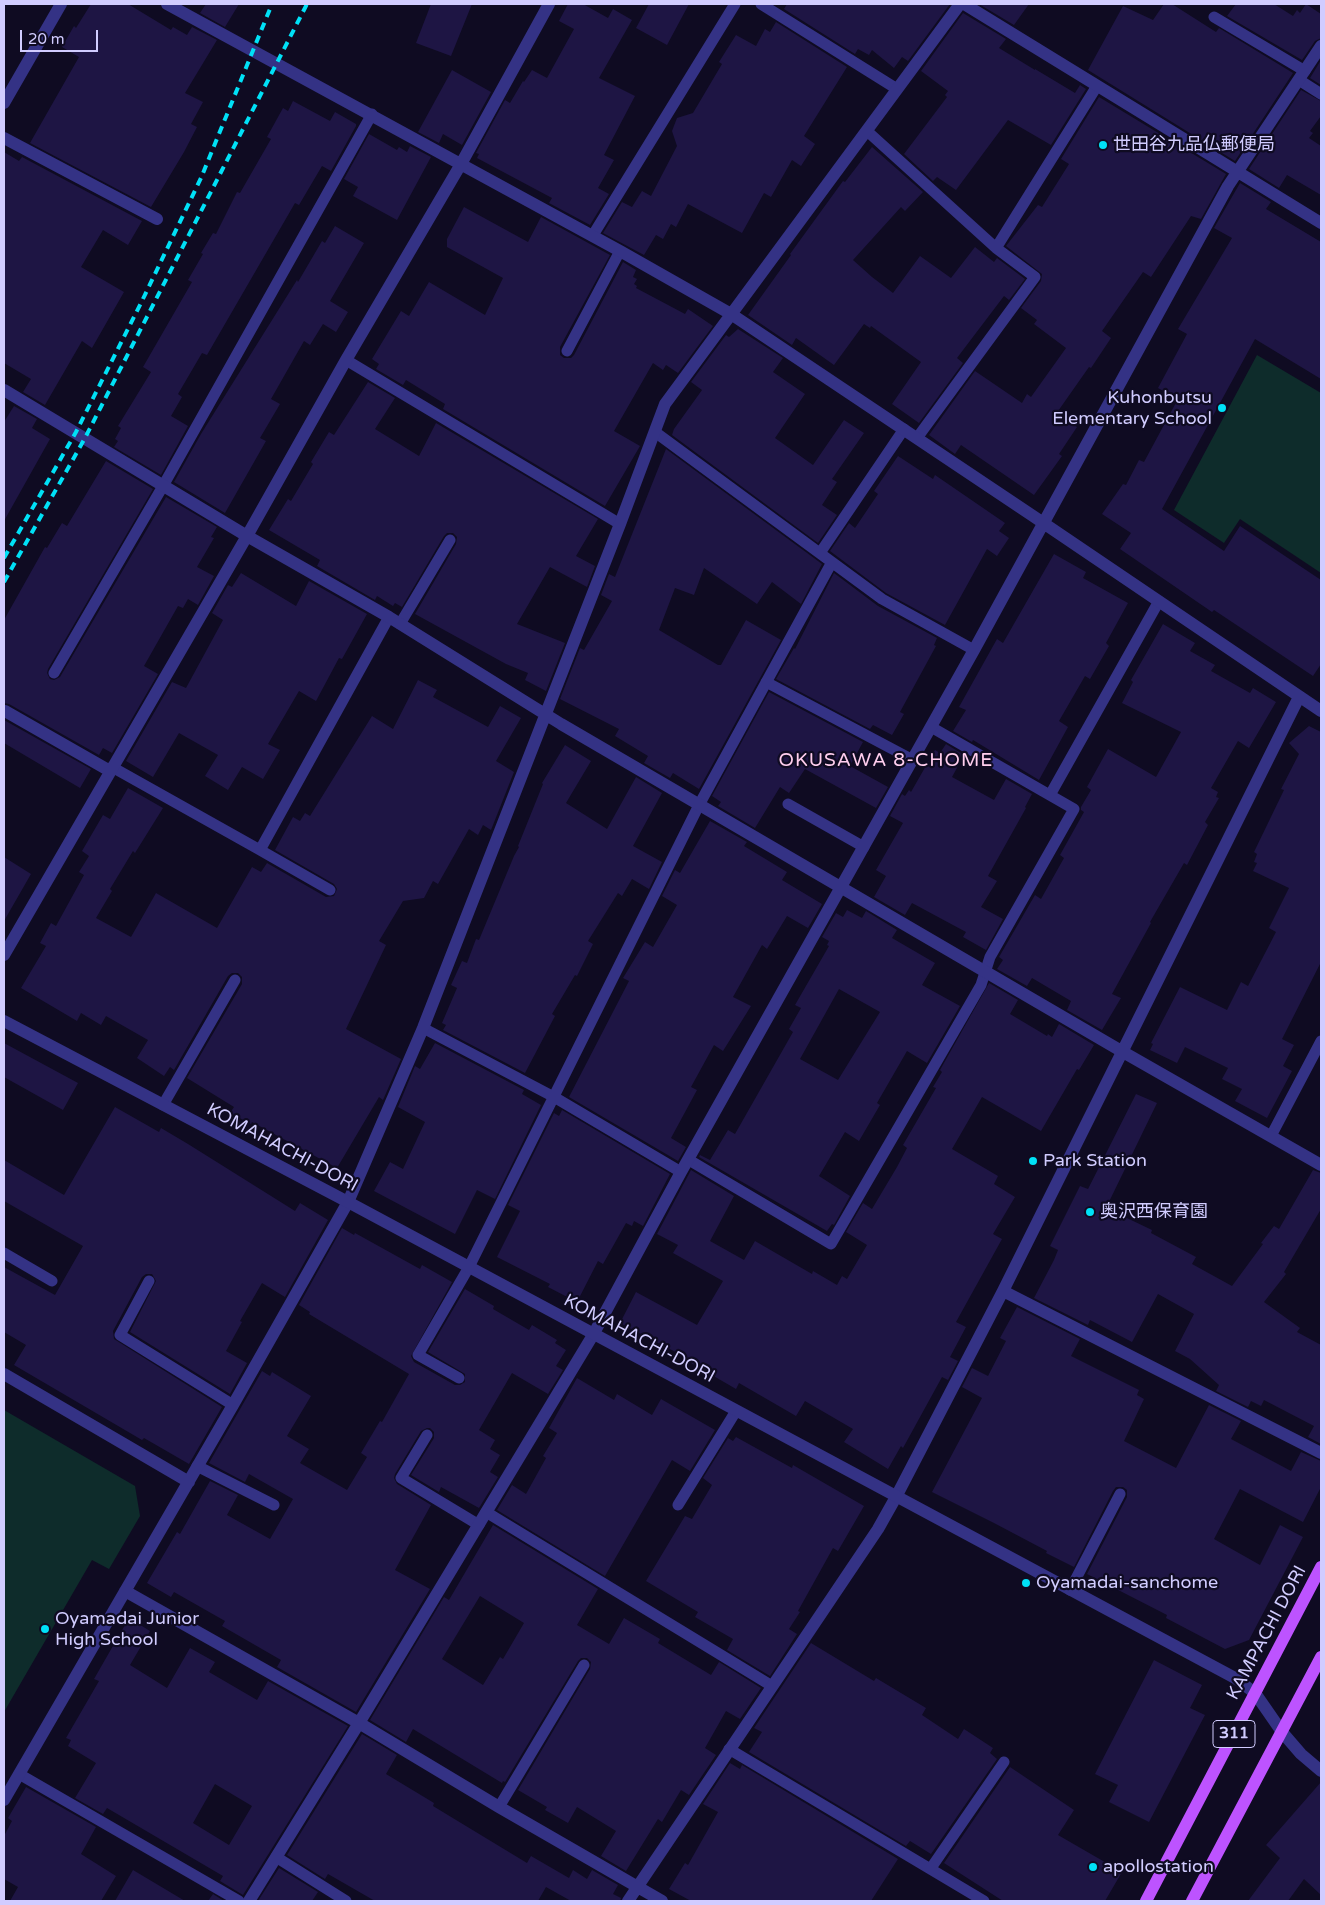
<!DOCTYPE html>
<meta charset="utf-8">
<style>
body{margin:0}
#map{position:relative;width:1325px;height:1905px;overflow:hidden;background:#0f0b22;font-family:"Varela Round",sans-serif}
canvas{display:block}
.frame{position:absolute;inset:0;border:5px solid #d1ccff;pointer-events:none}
.scale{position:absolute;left:20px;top:30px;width:78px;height:22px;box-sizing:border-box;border:2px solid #d1ccff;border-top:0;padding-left:6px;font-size:15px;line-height:18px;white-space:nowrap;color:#d1ccff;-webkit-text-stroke:4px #0f0b22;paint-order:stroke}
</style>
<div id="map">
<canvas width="1325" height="1905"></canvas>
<div class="frame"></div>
<div class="scale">20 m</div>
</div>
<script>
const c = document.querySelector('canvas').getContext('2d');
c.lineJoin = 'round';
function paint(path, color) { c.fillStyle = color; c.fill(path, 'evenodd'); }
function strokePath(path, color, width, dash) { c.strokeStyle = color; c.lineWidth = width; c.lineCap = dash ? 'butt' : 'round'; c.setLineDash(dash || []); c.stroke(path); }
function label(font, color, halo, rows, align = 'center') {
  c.font = font + ' "Varela Round","Noto Sans JP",sans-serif'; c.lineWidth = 4.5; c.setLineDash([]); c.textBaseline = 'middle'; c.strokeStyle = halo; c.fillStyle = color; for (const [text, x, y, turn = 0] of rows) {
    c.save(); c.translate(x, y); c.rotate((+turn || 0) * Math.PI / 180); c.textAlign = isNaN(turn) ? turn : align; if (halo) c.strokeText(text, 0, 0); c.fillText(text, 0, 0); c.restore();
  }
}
paint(new Path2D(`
 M1257,355L1321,393V573L1240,519L1224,543L1174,510Z
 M4,1410L135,1486L140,1516L109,1569L92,1560L4,1712Z`), '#0e2c2b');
paint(new Path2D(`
 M91,4H128L171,30L173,27L187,35L192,27L217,40L185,93L203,102L191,124L197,127L184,152L151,207L30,143L79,57L62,47L74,26L76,28Z
 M206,4H239L225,27L200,13Z
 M431,4H472L451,56L416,43Z
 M568,4H583L608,18L613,9L632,20L599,78L635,96L604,155L614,160L598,188L609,194L590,225L549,203L552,198L477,158L479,154L476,153L505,100L510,103L523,81L524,82L532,70L547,78L574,29L559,21Z
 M649,4H689L667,45L636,28Z
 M787,4H950L908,61L902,57L894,68L872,50L869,55L858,49L855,54L784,9Z
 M979,4H1029L1014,25Z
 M1164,4H1172L1216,32L1219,28L1293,73L1235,161L1088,70L1123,6L1153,20Z
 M1236,4H1274L1293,16L1297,10L1300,13L1306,4L1321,14V38L1315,41L1302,60L1227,16Z
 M963,13L1006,39L999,48L1035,70V69L1075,93L1080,85L1086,89L1051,145L1008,120L956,190L937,177L933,181L904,154L947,97L945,95L948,91L921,71Z
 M776,22L847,67L804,136L815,144L801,166L792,160L771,197L764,193L742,233L688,204L676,227L671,224L663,239L656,235L644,255L603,233L622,202L632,207L642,191L651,196L677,146L672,131L677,118L693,113L722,64L719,62L736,35L756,46L765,29L770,32Z
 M1321,60V85L1310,78Z
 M452,70L491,92L462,145L443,134L439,143L418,132Z
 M1301,90L1321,101V116L1310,131L1313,133L1309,138L1321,146V195L1287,175L1279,188L1249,169Z
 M1099,97L1226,174L1201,219L1191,216L1151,277L1143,272L1102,331L1111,338L1091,368L1089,367L1056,414L1077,427L1059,454L1062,456L1034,495L961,445L955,454L929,435L975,371L1022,403L1027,394L1031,397L1066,348L1034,324L1037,320L1021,308L1041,281L1042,274L1006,246L1038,205L1042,207L1069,164L1061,159Z
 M293,101L330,121L335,112L356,124V126L331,171L322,166L299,205L295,203L207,355L202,353L178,394L182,397L171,416L188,426L161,475L114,447L118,441L115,439L121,428L118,426L151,372L143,367L192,282L188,280L203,254L201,253L213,233L216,234L237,192L240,193L271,139L267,137L283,108L288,111Z
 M369,134L397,150L399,147L407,152L410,146L431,157L397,220L353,196L358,187L344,179Z
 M872,147L923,192L905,211L901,207L853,260L872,277L893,293L920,256L951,278L975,247L994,262L997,258L1025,279L1009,300L1004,296L957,358L963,363L919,423L892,404L921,362L871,326L870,328L864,324L834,365L796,338L792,345L748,315L791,255L790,254L843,181L845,182Z
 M4,152L19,161L22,157L142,221L128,245L103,230L81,267L124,292L92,348L82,341L45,405L23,392L31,379L4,363Z
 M1240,183L1271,202L1266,209L1321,242V379L1255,339L1162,509L1224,551L1240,526L1321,580V664L1313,676L1214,610L1212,612L1120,549L1131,533L1102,514L1123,484L1126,485L1139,460L1144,462L1178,399L1158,388L1187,334L1178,329L1232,238L1214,228Z
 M464,207L528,242L541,217L610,255L560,347V355L564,358H571L574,355L623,262L636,270L633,277L637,279L634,284L637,286L636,288L685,314L688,309L713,326L678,373L666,365L663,370L653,363L614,431L640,446L605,506L443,409L445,404L406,380L403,385L376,369L379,364L372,359L401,311L409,316L429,282L485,315L503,278L447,247V239Z
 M335,226L364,243L330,301L348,312L336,332L323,324L310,345L304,341L271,399L280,404L260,438L266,441L225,513L174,482L201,434L297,280L298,282L322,241L325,243Z
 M738,329L783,358L773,372L805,394L775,438L813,465L844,420L864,433L832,479L837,482L822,505L837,515L818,543L672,435L674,429L702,390L691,382L726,335L729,337Z
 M368,382L395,398L375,429L419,456L436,423L598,519L576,556L595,566L587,587L550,567L517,624L565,643L546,691L525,680L528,673L506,664L415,614L456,544L457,537L453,533H447L444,536L402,607L395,603L393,606L377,596L375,600L317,566L320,560L269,530L288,499L291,501L313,464L311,462L329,432L334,435Z
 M14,406L37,419L32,428L50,439L4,521V422Z
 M666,449L822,564L801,604L772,582L757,604L704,568L694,595L675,588L659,630L718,665H721L746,620L781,640L699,789L673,773L670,778L644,763L648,756L615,736L619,729L560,699L580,648L584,650L612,601L601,595L609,574L615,577Z
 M898,456L933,479L935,475L1005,523L999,531L1009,538L997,556L987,549L945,625L886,593L830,551L849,523L855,528L878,494L874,491Z
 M106,461L153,489L48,669L47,673L50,679L54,680L60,677L166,497L217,527L211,537L214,538L197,567L214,576L198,605L188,599L183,608L178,606L144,666L158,674L112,753L103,748L99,755L9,704L4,703V620L45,547L47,548L62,523L67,526Z
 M1054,554L1086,572L1083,578L1128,603L1106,643L1109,646L1090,679L1085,676L1059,721L1068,727L1039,780L973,740L972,742L953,731L966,710L959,707L997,639L1003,643Z
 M241,573L296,606L309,581L367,614L342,659L339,658L316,701L299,691L268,744L280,750L263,779L242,767L228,790L205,776L218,755L179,733L153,777L126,761L172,682L186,688L223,620L212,613L228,585L232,587Z
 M834,573L878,606L937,638L934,645L936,646L900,712L904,714L892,735L873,725L870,729L776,679L794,648L795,649Z
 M1163,624L1195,643L1190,651L1215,665L1211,671L1250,693L1253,688L1276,702L1249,748L1238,741L1211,788L1218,792L1216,797L1219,798L1205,822L1208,825L1187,865L1184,863L1150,922L1151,923L1112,994L1121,998L1102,1030L1067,1010L1071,1001L1032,978L1027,986L997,969L1003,960L999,957L1035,895L1041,899L1064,858L1060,855L1084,812L1081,810V807L1091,790L1087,787L1108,749L1156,777L1181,732L1122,703L1133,682L1131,680Z
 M418,680L437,690L433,697L488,727L500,706L521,718L496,761L514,772L491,830L483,825L478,835L469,829L438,884L433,881L424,898L403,901L379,941L386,945L346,1029L401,1059L383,1100L379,1097L337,1168L252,1122L251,1124L230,1113L234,1107L187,1078L242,984V977L238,973H232L228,976L174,1070L170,1067L164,1076L137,1058L148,1040L106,1016L101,1025L81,1013L77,1021L21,988L46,946L40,943L51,923L56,926L84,875L79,872L89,856L82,851L103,815L110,819L128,788L163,808L135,853L133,851L110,889L112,891L96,918L131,937L156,893L217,928L252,867L261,872L267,863L326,897L334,896L337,889L334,884L275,850L293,817L300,821L305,813L310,816L372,716L393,729Z
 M769,692L863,742L850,766L888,787L876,808L805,769L789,793L780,787L755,828L718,806L721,802L712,796Z
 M4,720L91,769L80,788L4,743Z
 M1309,726L1321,732V962L1282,1039L1294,1045L1283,1066L1292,1071L1267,1118L1235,1101L1242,1089L1222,1079L1228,1068L1185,1047L1177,1063L1150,1050L1153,1044L1151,1043L1180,987L1227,1010L1241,982L1248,986L1276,932L1269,928L1289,888L1253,871L1257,863L1254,862L1257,854L1254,852L1284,790L1281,789L1299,754L1289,743Z
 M946,744L964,755L952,777L994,800L1006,779L1032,794L1025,807L1026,808L988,876L997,881L981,907L1003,919L986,950L963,937L966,932L912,903L905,915L874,897L886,876L876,870L903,823L890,816L902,794L905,796L909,790L911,792L935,750L940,753Z
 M565,745L591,761L566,803L607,829L636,777L662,793L633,846L662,862L649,889L632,879L622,896L618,893L588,941L593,944L577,976L575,975L552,1014L555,1016L525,1073L443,1030L446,1025L442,1023L457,988L451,985L462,961L467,963L476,939L479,940L514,856L519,847L518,846L543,784L542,783Z
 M710,821L747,842L744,846L787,872L782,880L822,904L808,928L787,916L767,949L762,945L733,997L751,1006L723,1051L714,1045L691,1087L697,1090L671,1138L686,1147L678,1161L569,1097L629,981L623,978L645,942L653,947L677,905L662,896L675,870L680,873Z
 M4,857L31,874L4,921Z
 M847,910L862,918L866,911L897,930L892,938L935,963L922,985L960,1006L927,1063L907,1051L877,1103L880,1105L859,1141L845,1132L819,1176L850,1196L834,1225L832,1224L827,1231L699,1157L700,1155L710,1160L728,1130L735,1134L793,1032L789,1029L801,1008L795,1005L829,946L827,945L829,941L822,937L836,913L843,917ZM839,989L880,1012L838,1080L800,1059Z
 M989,983L1018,1000L1010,1014L1047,1036L1048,1034L1052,1037L1059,1024L1094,1045L1079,1070L1077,1069L1041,1131L982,1097L952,1149L998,1176L994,1184L1015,1197L993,1234L1002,1239L956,1322L966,1327L950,1357L958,1361L948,1380L942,1377L903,1448L901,1446L888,1469L844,1442L853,1429L805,1401L796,1416L739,1383L736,1389L686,1360L687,1358L620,1323L636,1292L697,1325L723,1281L673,1253L678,1245L657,1234L691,1170L734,1196L710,1241L744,1260L755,1241L812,1274L813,1271L837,1285L842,1276L847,1279L867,1245L846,1232L863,1203L872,1209L897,1167L907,1148L903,1145L936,1088L933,1087L942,1072L940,1070Z
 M4,1043L78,1083L63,1110L4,1077Z
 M435,1043L524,1090L522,1094L541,1105L495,1199L477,1190L455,1234L374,1191L390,1162L403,1169L425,1122L398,1107L415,1066L420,1069Z
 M1136,1094L1157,1103L1106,1208L1152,1230L1151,1233L1196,1257L1192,1264L1232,1286L1263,1244L1261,1243L1274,1226L1279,1229L1313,1170L1321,1173V1209L1284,1272L1286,1274L1264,1302L1300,1328L1297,1332L1321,1345V1444L1308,1437L1314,1426L1264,1400L1261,1406L1251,1401L1248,1407L1216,1391L1219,1385L1190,1359L1175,1351L1194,1314L1158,1294L1132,1342L1090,1320L1088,1325L1034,1298L1054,1260L1058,1250L1050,1246L1080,1186L1088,1189Z
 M115,1107L159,1132L161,1128L188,1144L295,1211L300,1203L328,1220L285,1297L262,1283L240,1321L242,1322L226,1351L247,1363L230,1394L130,1332L156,1281L152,1274H146L142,1277L113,1331L114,1339L222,1407L189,1464L144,1438L142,1440L14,1365L26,1345L4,1332V1267L55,1295L83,1246L4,1201V1160L64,1195Z
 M562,1110L670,1174L643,1226L634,1221L632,1226L626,1223L603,1264L598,1261L577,1302L548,1287L550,1284L497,1257L520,1211L508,1205L554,1113L559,1116Z
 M342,1228L354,1235L355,1233L420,1269L422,1265L452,1282L411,1356L414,1362L455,1385H460L465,1382V1374L428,1352L465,1289L494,1306L493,1309L529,1330L532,1325L557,1340L555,1343L566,1350L556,1366L563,1370L548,1394L512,1373L479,1430L495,1440L490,1449L500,1455L490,1472L498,1477L479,1508L441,1487L439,1492L411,1475L434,1438V1432L430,1428H427L421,1431L395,1474L394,1478L397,1484L431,1505L395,1570L430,1589L356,1712L277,1667L281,1660L222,1626L225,1621L174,1592L171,1597L147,1583L177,1532L180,1534L210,1481L238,1495L227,1515L270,1539L293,1499L249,1474L245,1482L209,1463L262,1371L270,1376L272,1372L311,1396L287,1436L309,1449L300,1463L347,1490L367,1457L361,1453L380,1421L382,1422L409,1374L309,1314L310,1312L299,1305Z
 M1017,1307L1080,1339L1071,1356L1139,1390L1137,1395L1144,1399L1124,1441L1176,1468L1209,1405L1241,1421L1231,1439L1291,1471L1301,1452L1321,1461V1487L1303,1522L1240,1489L1214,1539L1260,1565L1280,1525L1303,1537L1249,1640L1225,1649L1166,1618L1167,1615L1087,1574L1127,1497V1490L1123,1487H1116L1113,1491L1074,1567L1046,1553L1047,1551L994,1523L932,1492L982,1398L962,1387L972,1368L988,1376L1006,1341L1000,1338Z
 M577,1378L614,1400L617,1394L652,1415L661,1399L715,1430L690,1471L672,1460L605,1576L497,1510L512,1485L526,1494L546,1458L543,1456L557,1433L549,1428Z
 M736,1437L792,1468L793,1465L864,1506L838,1551L833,1548L798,1611L800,1612L789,1629L797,1634L770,1676L727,1650L733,1639L695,1617L698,1612L646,1581L685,1516L692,1519L712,1485L703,1478L728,1438L733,1441Z
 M493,1525L598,1589L577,1625L609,1644L624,1618L660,1639L658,1643L711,1675L719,1662L761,1688L740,1719L726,1711L705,1748L716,1755L689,1795L681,1790L662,1822L658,1819L626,1871L601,1856L616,1831L577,1807L568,1823L545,1810L547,1807L518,1790L590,1669L591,1662L587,1658H581L578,1661L505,1782L503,1781L502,1783L413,1729L406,1742L370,1720L444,1597L449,1600ZM480,1596L524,1623L503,1659L500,1657L483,1685L442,1659Z
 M129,1618L150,1631L130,1665L167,1688L190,1648L215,1662L209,1672L257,1700L268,1681L348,1726L243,1895L220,1881L223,1876L107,1808L103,1814L75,1798L96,1763L68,1746L71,1740L66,1738L99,1681L94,1679ZM215,1784L252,1806L229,1845L193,1823Z
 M811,1643L874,1681L876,1678L926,1708L922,1715L958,1739L964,1729L993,1748L990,1753L997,1759L931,1854L910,1841L906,1846L749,1752L762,1732L754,1728Z
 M1154,1660L1202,1685L1190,1708L1205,1715L1149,1822L1109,1802L1118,1785L1095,1774Z
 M362,1734L397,1755L386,1774L434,1803L433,1806L527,1863L531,1856L569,1878L573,1870L587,1879L592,1870L618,1885L613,1894L621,1898L620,1901H571L546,1887L538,1901H375L328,1874L325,1879L287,1855Z
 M730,1763L740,1769L742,1765L898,1859L871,1901H691L669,1889L685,1863L688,1865L718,1812L703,1804Z
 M1010,1767L1074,1810L1058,1835L1122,1872L1105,1901H1003L944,1863Z
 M1321,1782V1895L1304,1879L1288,1901H1248L1280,1858L1266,1845Z
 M26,1787L96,1827L81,1854L116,1876L101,1901H10L18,1887L4,1879V1836L12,1821L8,1818Z
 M279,1868L318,1892L312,1901H258Z
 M133,1870L185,1901H115Z
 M213,1894L224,1901H208Z`), '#1e1544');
strokePath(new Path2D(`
 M761,4L897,89
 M1214,17L1305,71
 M1299,80L1321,94
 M867,131L996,248L1035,277L917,438
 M593,235L735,4
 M996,248L1097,86
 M567,351L620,251
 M346,360L620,524
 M655,432L882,599L974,650
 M820,553L904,429
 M400,624L450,540
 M54,673L163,486L372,114
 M766,682L913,760
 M112,767L260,850L389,617
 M1050,795L1159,601
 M788,804L864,847
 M260,850L330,890
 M423,1028L554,1097L681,1172
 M163,1105L235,980
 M1271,1136L1321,1041
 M689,1160L831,1244L981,985L990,957L1074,809L931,727
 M4,1253L52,1281
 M149,1281L120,1335L233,1405
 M459,1378L418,1355L469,1267L699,805L832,562
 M427,1435L401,1478L479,1525
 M197,1466L274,1505
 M678,1505L736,1411
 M486,1512L772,1686
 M1070,1590L1120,1494
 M729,1749L984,1901
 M19,1774L239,1901
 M499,1807L584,1665
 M276,1857L346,1901
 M931,1868L1004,1762`), '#343285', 11);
strokePath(new Path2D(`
 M167,4L620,251L731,314L1033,516L1321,711
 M964,4L1321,223
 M4,138L157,219
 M4,390L247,536L389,617L561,724L1123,1052L1321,1165
 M5,711L110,771
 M4,955L247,536L346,360L461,164L549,4
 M1003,1291L1321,1453
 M4,1374L189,1482
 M125,1591L359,1723L499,1807L662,1901
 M4,1800L233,1405L348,1202L423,1028L620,524L665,404L960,4
 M249,1901L359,1723L593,1335L681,1172L974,650L1228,186L1321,46
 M628,1901L878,1529L896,1497L1003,1291L1299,697`), '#343285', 12);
strokePath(new Path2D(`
 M4,103L61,4
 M4,1021L348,1202L1235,1678L1255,1693L1282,1732L1301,1754L1321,1771`), '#343285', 12);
strokePath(new Path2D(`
 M1146,1901L1321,1567
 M1192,1901L1321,1657`), '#bd53ff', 12);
strokePath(new Path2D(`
 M4,558L76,432L141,303L201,178L272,4
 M4,582L85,438L307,4`), '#00e1f7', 4, [8, 6]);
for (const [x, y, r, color] of [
 [1103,145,5,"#00e1f7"],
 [1222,408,5,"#00e1f7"],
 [1033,1161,5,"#00e1f7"],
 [1090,1212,5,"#00e1f7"],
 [1026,1583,5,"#00e1f7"],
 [45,1629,5,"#00e1f7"],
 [1093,1867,5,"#00e1f7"]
]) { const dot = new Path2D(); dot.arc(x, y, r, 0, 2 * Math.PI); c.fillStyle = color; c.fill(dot); strokePath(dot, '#0f0b22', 2); }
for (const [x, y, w] of [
 [1234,1734,42]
]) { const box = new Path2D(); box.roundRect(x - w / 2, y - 13.5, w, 27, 4); c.fillStyle = '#0f0b22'; c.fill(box); strokePath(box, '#d1ccff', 1); }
label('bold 16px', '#d1ccff', null, [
 ["311",1234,1734]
]);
label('18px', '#d1ccff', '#0f0b22', [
 ["世田谷九品仏郵便局",1113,145],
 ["Kuhonbutsu",1212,398,"right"],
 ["Elementary School",1212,419,"right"],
 ["Park Station",1043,1161],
 ["奥沢西保育園",1100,1212],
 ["Oyamadai-sanchome",1036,1583],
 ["Oyamadai Junior",55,1619],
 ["High School",55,1640],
 ["apollostation",1103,1867]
], 'left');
label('18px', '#d1ccff', '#0f0b22', [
 ["KOMAHACHI-DORI",282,1148,28],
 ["KOMAHACHI-DORI",639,1339,28],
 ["KAMPACHI DORI",1267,1633,-62]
]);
c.letterSpacing = '1px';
label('19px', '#ffceee', '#0f0b22', [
 ["OKUSAWA 8-CHOME",886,761]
]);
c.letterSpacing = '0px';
</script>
